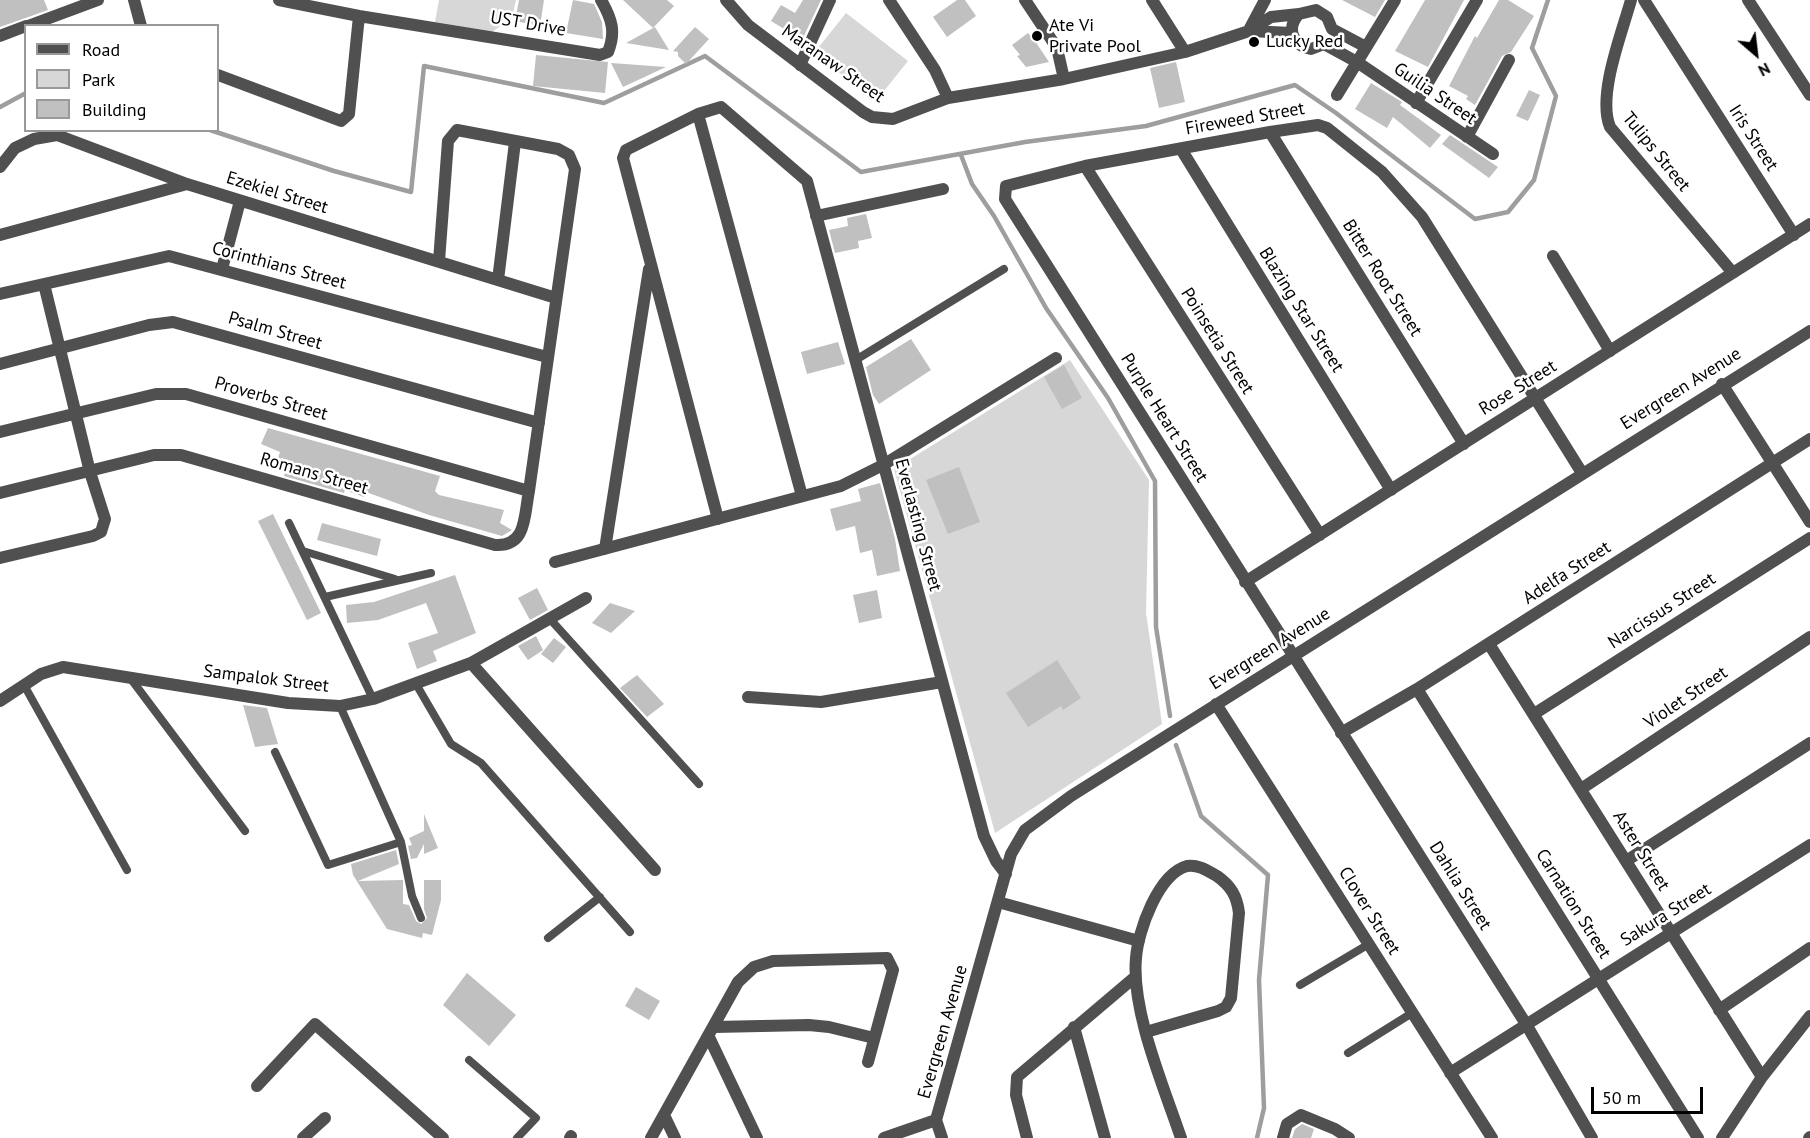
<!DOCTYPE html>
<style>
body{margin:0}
#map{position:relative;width:1810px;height:1138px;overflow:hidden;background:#fff;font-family:"PT Sans",sans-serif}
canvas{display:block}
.legend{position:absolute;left:24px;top:24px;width:195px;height:108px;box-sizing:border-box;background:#fff;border:2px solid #999;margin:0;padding:8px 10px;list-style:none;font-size:18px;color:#000}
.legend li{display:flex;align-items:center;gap:12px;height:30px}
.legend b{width:30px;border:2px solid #999}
.north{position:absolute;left:1726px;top:24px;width:60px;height:60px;-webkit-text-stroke:4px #fff;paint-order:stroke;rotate:152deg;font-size:16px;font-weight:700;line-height:24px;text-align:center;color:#000}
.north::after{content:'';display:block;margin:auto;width:21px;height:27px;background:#000;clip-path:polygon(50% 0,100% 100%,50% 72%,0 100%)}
.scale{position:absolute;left:1591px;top:1087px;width:112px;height:27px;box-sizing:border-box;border:3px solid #000;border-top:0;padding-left:8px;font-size:18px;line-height:21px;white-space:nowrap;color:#000;-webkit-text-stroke:4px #fff;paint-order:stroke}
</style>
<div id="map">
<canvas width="1810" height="1138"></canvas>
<ul class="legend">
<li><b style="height:8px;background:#505050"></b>Road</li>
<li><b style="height:16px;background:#d7d7d7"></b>Park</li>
<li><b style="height:16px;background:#c0c0c0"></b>Building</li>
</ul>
<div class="north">N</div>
<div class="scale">50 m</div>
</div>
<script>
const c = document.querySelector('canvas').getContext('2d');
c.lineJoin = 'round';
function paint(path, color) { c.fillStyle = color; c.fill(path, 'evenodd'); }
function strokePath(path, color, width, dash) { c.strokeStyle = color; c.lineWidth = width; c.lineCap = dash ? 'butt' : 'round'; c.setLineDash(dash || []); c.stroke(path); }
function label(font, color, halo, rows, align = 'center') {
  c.font = font + ' "PT Sans",sans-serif'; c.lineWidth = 5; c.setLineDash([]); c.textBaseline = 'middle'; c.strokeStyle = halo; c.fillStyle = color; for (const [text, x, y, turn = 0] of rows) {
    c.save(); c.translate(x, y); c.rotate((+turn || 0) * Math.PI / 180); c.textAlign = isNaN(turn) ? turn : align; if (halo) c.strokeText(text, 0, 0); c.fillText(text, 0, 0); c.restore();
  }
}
paint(new Path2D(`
 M439,0H516L512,18L492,32L435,22Z
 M846,13L908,61L876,101L814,53Z
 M1070,360L1149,480L1146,613L1162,724L995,833L894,469Z`), '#d7d7d7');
strokePath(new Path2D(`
 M0,107L26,93
 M210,130L334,171L411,192L424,66L604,103L705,56L861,172L1025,142L1146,126L1295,85L1336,113L1475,219L1508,212L1534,180L1556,96L1532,48L1548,0
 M961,155L972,184L994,216L1046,308L1108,398L1155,481L1156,627L1170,716
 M1176,745L1201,816L1268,875L1259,980L1264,1108L1257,1138`), '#9e9e9e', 4.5);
paint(new Path2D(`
 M0,0H44L48,10L0,27Z
 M519,0H544L540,26L515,21Z
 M573,0L594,4L602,22L603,39L566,33Z
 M623,0H667L674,6L653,28Z
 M803,0H821L802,40L771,21L781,5L795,13Z
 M957,0H965L976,16L947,37L933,17Z
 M1342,0H1385L1375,17Z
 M1425,0H1464L1428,67L1395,51Z
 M1499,0H1508L1534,16L1511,52L1502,56L1475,105L1466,99L1468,96L1449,86L1475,36L1477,38Z
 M655,27L669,50L626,43Z
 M695,27L709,39L686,64L678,56V52L673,51Z
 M1028,33L1037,44L1049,62L1026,67L1017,56L1020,55L1012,45Z
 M536,55L608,62L605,93L533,86Z
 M1176,62L1185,102L1159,108L1150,68Z
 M611,63L666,67L623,87Z
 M1371,83L1402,102L1400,105L1441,135L1430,148L1393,117L1387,128L1355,109Z
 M1529,90L1540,95L1528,121L1516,116Z
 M1450,135L1498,167L1489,178L1442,144Z
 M866,214L872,238L858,241L859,248L835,253L829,230L848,226L847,218Z
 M911,339L931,370L879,404L873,395L866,367Z
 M838,342L845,364L807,374L801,352Z
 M1064,365L1082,398L1062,409L1044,377Z
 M268,428L440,476L435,491L439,495L504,510L500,523L512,530L502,536L429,515L366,492L364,497L345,490L344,493L284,476L285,471L275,468L280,452L261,444Z
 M959,467L980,522L948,534L926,480Z
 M880,483L895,539L900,571L877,576L872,550L860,553L855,526L836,531L830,509L861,501L858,489Z
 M273,514L321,613L307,620L258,521Z
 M322,523L381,539L377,556L317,540Z
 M455,575L476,633L433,651L437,661L417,669L408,643L438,633L426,603L378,620L347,623L346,605L374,602Z
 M537,588L548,610L530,620L518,598Z
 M877,590L882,618L859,623L853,595Z
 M610,603L635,611L611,633L592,623Z
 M536,636L543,650L528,660L518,646Z
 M554,638L566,647L553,663L541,654Z
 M1057,660L1081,698L1063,710L1061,706L1028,727L1006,693Z
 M637,675L664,704L647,717L620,688Z
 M243,705L267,708L278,744L255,747Z
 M424,814L438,848L424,854V844L417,858L411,859L408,846L412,845L409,838L424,831Z
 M396,850L399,864L358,881L403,880V904L409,905L416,921L421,924L427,918L424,909V880H441V900L432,935L423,933L422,938L387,929L353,875L351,864Z
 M467,973L516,1015L489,1046L443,1005Z
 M636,987L660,1001L649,1020L625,1006Z
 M1302,1124L1314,1129L1311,1138H1292L1295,1129Z`), '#c0c0c0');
strokePath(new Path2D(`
 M854,361L1004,269
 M289,523L373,699
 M303,551L395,579
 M325,597L431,573
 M550,619L699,784
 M131,679L245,831
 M416,684L451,744L481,763L630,932
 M24,685L127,870
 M340,706L401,842L412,896L421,918
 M275,752L328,865L401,842
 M548,938L600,897
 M1300,985L1369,944
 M1348,1053L1412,1013
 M469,1060L536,1118L517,1138`), '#505050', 8);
strokePath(new Path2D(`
 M134,0L141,26
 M279,0L359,16L600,55L608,52C616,32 612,19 601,0
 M726,0L748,25L863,112L872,117L893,119L948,98L1064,79L1185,52L1249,31L1271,17L1299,14
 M889,0L935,70L948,98
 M1025,0L1057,48L1064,79
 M1152,0L1185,52
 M1631,0C1622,33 1597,95 1610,127L1733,273
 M1644,0L1794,235
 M1748,0L1810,95
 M28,26L98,0
 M1250,28L1265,0
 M1249,31L1292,33
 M0,36L26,26
 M1366,47L1332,29L1327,17L1316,10L1299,14C1286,28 1292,45 1311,49L1324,44L1357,62L1493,154
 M800,65L830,0
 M218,75L341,121L349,114L359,16
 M1337,95L1395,0
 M1416,103L1477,0
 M698,114L802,496
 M1270,132L1464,444
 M1467,137L1509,60
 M1181,149L1391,490
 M1085,166L1320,535
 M0,167L15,148L34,139L57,135L187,184L556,298
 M816,216L943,189
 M0,235L187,184
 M1553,256L1610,351
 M222,269L240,201
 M498,280L515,142
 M0,294L169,256L547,357
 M0,364L149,325L173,322L539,423
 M1722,384L1810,522
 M0,432L156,394H186L529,491
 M1582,473L1422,217L1382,172L1327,128L1318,125L1270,132L1085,166L1006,186L1005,199L1526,1024L1592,1138
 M0,493L154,455H181L495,545C527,547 524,516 529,491L575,169L569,155L558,149L457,130L448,141L439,261
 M718,519L623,158L626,150L698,114L721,107L807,181L984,836L996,861L1006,874
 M605,549L649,269
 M0,558L93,536L101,532L105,519L90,472L44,284
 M555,562L841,486L883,465L1056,358
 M1245,582L1810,224
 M1489,644L1762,1077
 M471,663L655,870
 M1417,689L1698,1138
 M748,697L821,702L942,682
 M0,701L41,674L63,667L288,703L340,706L373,699L471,663L586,598
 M1216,704L1492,1138
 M1534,714L1810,538
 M1341,733L1417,689L1810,439
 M1581,789L1810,637
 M1626,861L1810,743
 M998,902L1139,941
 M1719,1010L1810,948
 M714,1027L809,1025L829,1027L874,1038
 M1074,1027L1105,1138
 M1146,1032L1218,1011L1226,1007L1231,998L1239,913C1237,896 1231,886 1217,876C1208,871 1198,864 1187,866C1158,874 1138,931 1136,958C1131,1011 1164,1087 1181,1138
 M709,1037L757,1138
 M1450,1073L1810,845
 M257,1086L315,1024L443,1138
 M664,1115L675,1138
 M303,1138L325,1118
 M570,1138L571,1136
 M651,1138L738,982L754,967L773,961L887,958L893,970L868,1062
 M884,1138L936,1120
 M942,1138L936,1120L1011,854L1025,830L1071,796L1810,331
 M1027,1138L1016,1095L1017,1077L1135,977
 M1283,1138L1287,1124L1301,1115L1335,1129L1349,1138
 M1722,1138L1762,1077L1810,1016
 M1809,1138L1810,1137`), '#505050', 12);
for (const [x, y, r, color] of [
 [1037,36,6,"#000"],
 [1254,42,6,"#000"]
]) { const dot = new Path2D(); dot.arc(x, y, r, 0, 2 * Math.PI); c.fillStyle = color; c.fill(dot); strokePath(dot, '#fff', 2); }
label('18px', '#000', '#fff', [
 ["UST Drive",528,24,10],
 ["Maranaw Street",833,64,35],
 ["Guilia Street",1435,94,34],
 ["Fireweed Street",1245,119,-10],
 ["Iris Street",1753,138,57],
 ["Tulips Street",1656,152,51],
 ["Ezekiel Street",277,193,17],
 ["Corinthians Street",279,266,15],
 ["Bitter Root Street",1382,278,58],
 ["Blazing Star Street",1301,310,58],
 ["Psalm Street",275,331,16],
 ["Poinsetia Street",1217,341,58],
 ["Rose Street",1518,388,-32],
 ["Evergreen Avenue",1681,389,-32],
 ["Proverbs Street",271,399,16],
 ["Purple Heart Street",1164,418,58],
 ["Romans Street",314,474,16],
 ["Everlasting Street",918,525,75],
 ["Adelfa Street",1567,573,-33],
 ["Narcissus Street",1662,611,-33],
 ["Evergreen Avenue",1270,649,-32],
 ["Sampalok Street",266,679,7],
 ["Violet Street",1686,698,-34],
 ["Aster Street",1641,851,58],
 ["Dahlia Street",1460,886,58],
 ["Carnation Street",1573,904,58],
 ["Clover Street",1369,911,58],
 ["Sakura Street",1666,915,-32],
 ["Evergreen Avenue",943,1032,-74]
]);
label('18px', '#000', '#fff', [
 ["Ate Vi",1049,26],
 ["Private Pool",1049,47],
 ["Lucky Red",1266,42]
], 'left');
</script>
